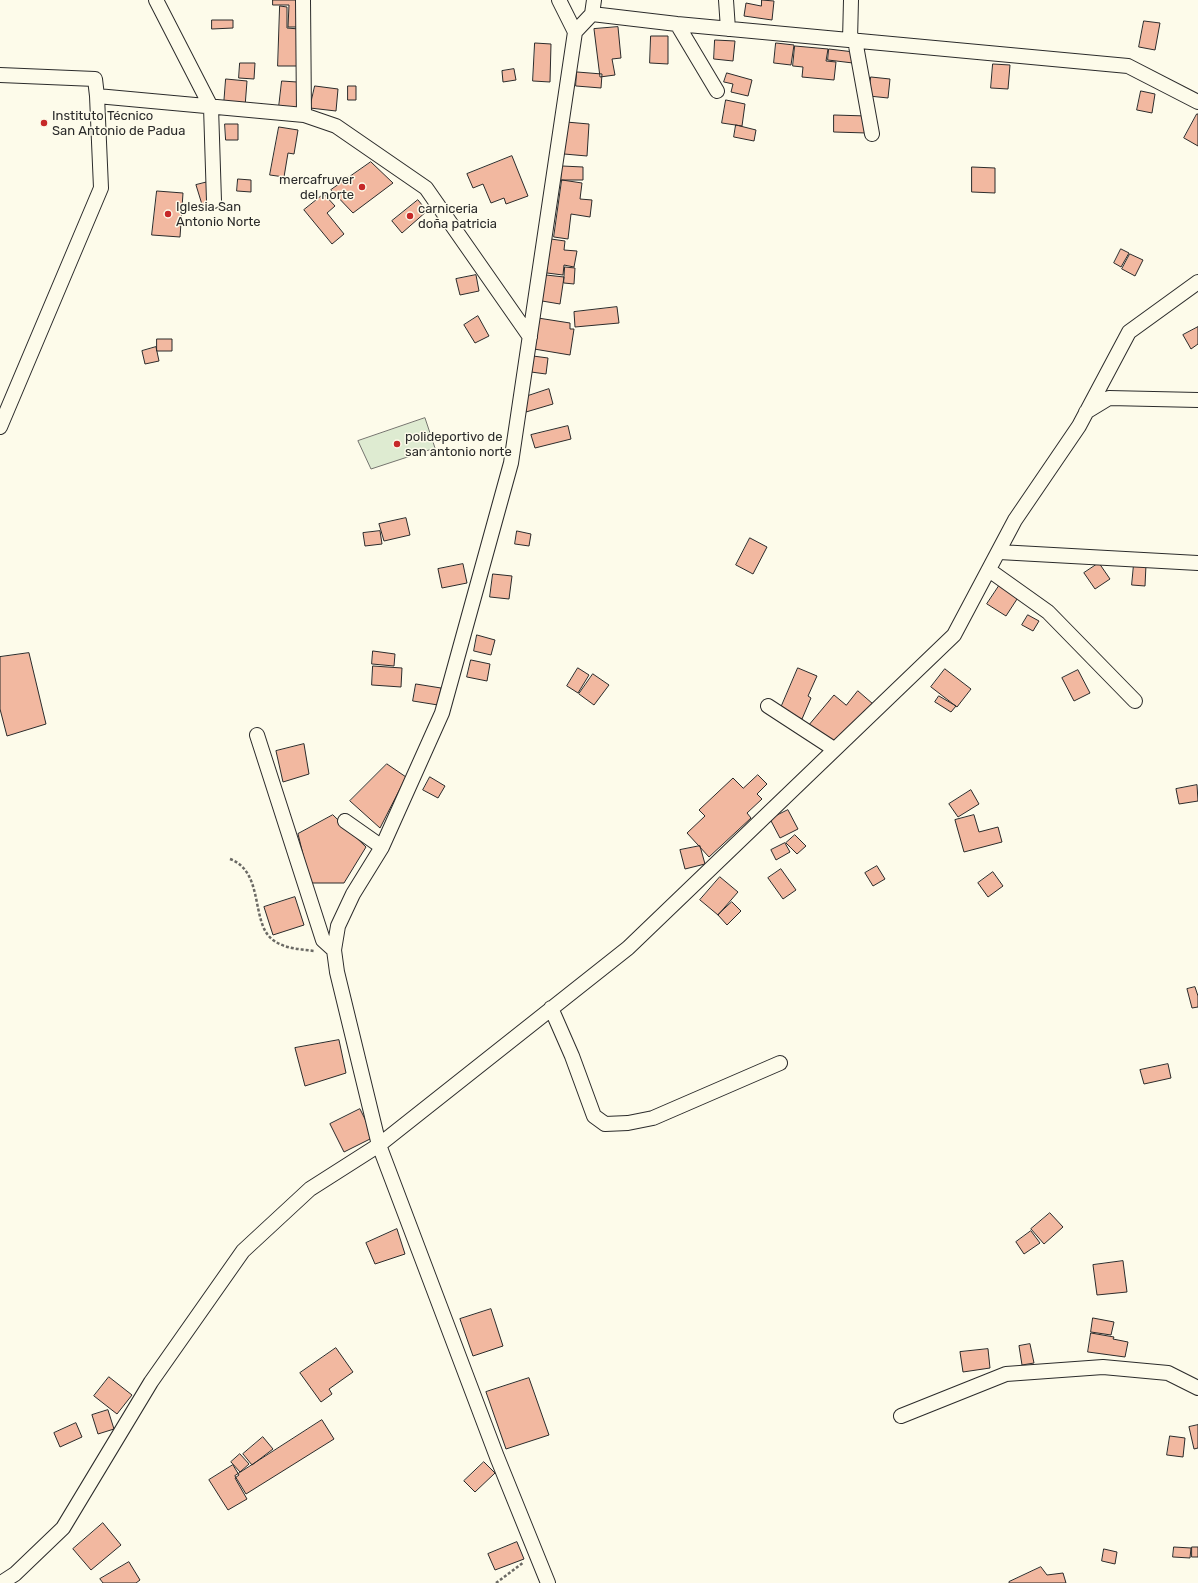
<!DOCTYPE html>
<meta charset="utf-8">
<style>
body{margin:0}
canvas{display:block;background:#fdfbea}
</style>
<canvas width="1198" height="1583"></canvas>
<script>
const c = document.querySelector('canvas').getContext('2d');
c.lineJoin = 'round';
function paint(path, color) { c.fillStyle = color; c.fill(path, 'evenodd'); }
function strokePath(path, color, width, dash) { c.strokeStyle = color; c.lineWidth = width; c.lineCap = dash ? 'butt' : 'round'; c.setLineDash(dash || []); c.stroke(path); }
function label(font, color, halo, rows, align = 'center') {
  c.font = font + ' Rubik,sans-serif'; c.lineWidth = 3; c.setLineDash([]); c.textBaseline = 'middle'; c.strokeStyle = halo; c.fillStyle = color; for (const [text, x, y, turn = 0] of rows) {
    c.save(); c.translate(x, y); c.rotate((+turn || 0) * Math.PI / 180); c.textAlign = isNaN(turn) ? turn : align; if (halo) c.strokeText(text, 0, 0); c.fillText(text, 0, 0); c.restore();
  }
}
const green = new Path2D(`
 M425,418L435,448L371,469L358,441Z`);
paint(green, '#deebd1');
strokePath(green, '#74746e', 1);
const building = new Path2D(`
 M273,0H298V27H288L289,5H273Z
 M762,0L774,1L772,20L744,16L746,3L761,6Z
 M280,6L287,7V28L299,29L298,66H278Z
 M212,20H233V28L212,29Z
 M1144,21L1160,23L1155,50L1139,47Z
 M618,27L621,58L612,59L615,75L600,77L594,29Z
 M651,36H668V64L650,63Z
 M715,40L735,41L733,61L714,59Z
 M535,43L551,44L550,82L533,81Z
 M776,43L794,45L791,65L774,63Z
 M795,46L828,49L826,61L836,62L834,80L802,77L803,67L793,66Z
 M829,49L854,52L853,63L828,60Z
 M240,63H255L254,79L239,78Z
 M993,64L1010,65L1008,89L991,88Z
 M514,69L516,80L503,82L502,71Z
 M577,72L602,74L601,88L576,86Z
 M727,73L752,80L748,96L731,92L733,84L724,82Z
 M871,77L890,79L888,98L869,96Z
 M226,79L247,81L245,107L224,105Z
 M282,81L297,82L298,108L279,107Z
 M315,86L338,89L336,111L310,108Z
 M348,86H356V100H348Z
 M1141,91L1155,94L1152,113L1137,110Z
 M726,100L745,104L742,126L722,123Z
 M1197,114H1198V146L1184,138Z
 M834,115L867,116V133L834,132Z
 M566,122L589,124L587,156L564,154Z
 M225,124H238V140H226Z
 M736,125L756,130L754,141L734,137Z
 M279,127L298,130L294,154L288,153L284,177L270,175Z
 M512,156L528,196L506,204L504,198L491,203L483,184L473,188L467,174Z
 M371,162L393,183L353,213L331,190Z
 M562,166L583,167V180H561Z
 M972,167L995,168V193L972,192Z
 M238,179L251,180V192L237,191Z
 M562,180L582,183L580,199L592,200L590,217L571,214L568,239L554,237Z
 M208,182L216,208L204,211L196,185Z
 M157,191L183,193L180,237L152,235Z
 M324,194L335,206L327,213L344,234L332,244L304,210Z
 M418,200L427,211L402,233L392,221Z
 M551,239L565,241L564,250L577,251L574,267L564,265L563,275L547,273Z
 M1121,249L1129,253L1121,267L1114,263Z
 M1130,254L1143,260L1135,276L1122,269Z
 M565,267L575,268L574,284L564,283Z
 M476,275L479,291L460,295L456,279Z
 M546,275L564,277L560,304L542,301Z
 M617,307L619,323L575,327L574,312Z
 M478,316L489,336L475,343L464,325Z
 M538,318L570,323V329H574L570,355L534,349Z
 M1198,327V344L1191,349L1183,335Z
 M157,339H172V351H157Z
 M156,347L159,361L145,364L142,351Z
 M533,356L548,358L546,374L531,372Z
 M549,389L553,404L526,412L522,398Z
 M568,426L571,439L535,448L531,435Z
 M406,518L410,535L384,541L379,524Z
 M380,531L382,544L365,546L363,533Z
 M517,531L531,534L529,546L515,544Z
 M750,538L767,547L753,574L736,565Z
 M1099,563L1110,579L1095,589L1084,573Z
 M463,564L467,583L442,588L438,569Z
 M1134,564L1146,565L1145,586L1132,585Z
 M493,574L512,576L509,599L490,597Z
 M1001,583L1019,596L1006,616L987,604Z
 M1028,615L1039,621L1033,631L1022,625Z
 M477,635L495,640L491,655L474,651Z
 M373,651L395,654L394,666L372,664Z
 M29,653L46,724L7,736L0,709V657Z
 M471,660L490,664L487,681L467,677Z
 M373,666L402,668L401,687L372,685Z
 M578,668L589,675L578,693L567,686Z
 M798,668L817,676L808,696L811,698L802,719L780,710Z
 M945,669L971,689L957,707L931,687Z
 M1078,670L1090,693L1074,701L1062,678Z
 M593,674L609,685L594,705L579,694Z
 M416,684L441,688L438,705L413,701Z
 M858,691L873,704L835,748L808,726L834,695L846,705Z
 M939,696L956,706L951,712L935,702Z
 M304,744L309,774L283,782L276,751Z
 M387,764L406,777L380,828L350,801Z
 M758,775L767,784L757,794L762,799L747,813L751,818L709,857L687,833L705,816L699,810L733,778L743,788Z
 M430,777L445,786L438,798L423,790Z
 M1197,785L1198,801L1179,804L1176,789Z
 M971,790L979,804L958,817L949,804Z
 M788,810L798,829L780,838L770,819Z
 M333,815L366,847L344,883H310L298,834Z
 M974,815L979,832L998,827L1002,842L964,852L955,820Z
 M795,835L806,846L797,854L786,843Z
 M785,843L790,852L776,860L771,850Z
 M700,846L705,864L685,869L680,850Z
 M877,866L885,879L873,886L865,873Z
 M781,869L796,890L783,899L768,878Z
 M993,872L1003,886L988,897L978,883Z
 M720,877L738,892L718,915L700,900Z
 M295,897L304,925L273,935L264,907Z
 M732,902L741,911L727,925L718,915Z
 M1195,987L1198,996V1007L1192,1008L1187,989Z
 M339,1040L346,1073L305,1086L295,1048Z
 M1168,1064L1171,1078L1144,1084L1140,1070Z
 M360,1109L374,1137L344,1152L330,1124Z
 M1050,1213L1063,1227L1044,1244L1031,1229Z
 M397,1229L405,1254L375,1264L366,1243Z
 M1031,1231L1040,1243L1024,1254L1016,1242Z
 M1123,1261L1127,1292L1097,1295L1093,1265Z
 M491,1309L503,1346L473,1356L460,1319Z
 M1093,1318L1114,1322L1111,1335L1091,1332Z
 M1091,1333L1114,1337L1113,1339L1128,1342L1125,1357L1088,1352Z
 M1030,1344L1034,1363L1022,1365L1019,1346Z
 M336,1348L353,1372L329,1389L332,1394L321,1402L300,1373Z
 M988,1349L990,1368L963,1372L960,1352Z
 M109,1377L132,1395L117,1414L94,1396Z
 M529,1378L549,1435L506,1449L486,1392Z
 M108,1410L114,1429L98,1434L92,1415Z
 M322,1420L334,1439L246,1494L235,1476Z
 M76,1423L82,1437L60,1447L54,1433Z
 M1198,1425V1448L1194,1449L1189,1427Z
 M1170,1436L1185,1438L1183,1457L1167,1455Z
 M263,1437L273,1449L252,1465L243,1454Z
 M240,1454L249,1464L240,1472L231,1462Z
 M484,1462L495,1473L475,1492L464,1481Z
 M233,1465L239,1475L235,1478L247,1499L228,1510L209,1480Z
 M103,1523L121,1545L91,1570L73,1549Z
 M517,1542L524,1559L495,1570L488,1554Z
 M1174,1547L1191,1548L1190,1558L1173,1557Z
 M1192,1547H1198V1557H1192Z
 M1104,1549L1117,1552L1115,1564L1102,1561Z
 M129,1562L140,1580L136,1583H103L100,1579Z
 M1041,1567L1047,1575L1063,1573L1066,1583H1009V1582Z`);
paint(building, '#f2b8a0');
strokePath(building, '#2b2b2b', 1);
const street = new Path2D(`
 M156,0L211,107L214,201
 M303,0L304,115
 M726,0L728,29
 M592,14L594,0
 M677,24L717,91
 M575,32L592,14L677,24L1128,66L1198,102
 M850,40L851,0
 M855,40L872,134
 M0,75L95,79L97,96L101,188L0,427
 M97,96L304,115L336,126L426,188L530,337
 M1086,412L1109,398L1198,400
 M999,552L1198,563
 M989,570L1048,612L1135,701
 M768,706L834,749
 M257,735L323,940L334,950
 M345,821L382,847
 M551,1008L572,1056L594,1116L605,1124L628,1123L653,1118L780,1063
 M901,1416L1006,1374L1103,1367L1168,1373L1198,1388
 M1,1583L15,1574L63,1528L151,1382L243,1251L310,1189L379,1145L628,948L954,635L1015,520L1079,426L1129,332L1198,282
 M548,1583L497,1457L379,1145L337,972L334,950L338,926L353,894L382,847L442,713L511,463L575,32L559,0`);
strokePath(street, '#2b2b2b', 16);
strokePath(new Path2D(`
 M230,859C265,872 250,923 273,940C285,949 300,949 314,951
 M496,1583L524,1562`), '#6a6964', 2.5, [3, 2]);
strokePath(street, '#fdfbea', 14);
for (const [x, y, r, color] of [
 [44,123,4,"#c62828"],
 [362,187,4,"#c62828"],
 [168,214,4,"#c62828"],
 [410,216,4,"#c62828"],
 [397,444,4,"#c62828"]
]) { const dot = new Path2D(); dot.arc(x, y, r, 0, 2 * Math.PI); c.fillStyle = color; c.fill(dot); strokePath(dot, '#fdfbea', 1.5); }
label('13px', '#2b2b2b', '#fdfbea', [
 ["Instituto Técnico",52,116],
 ["San Antonio de Padua",52,131],
 ["mercafruver",354,180,"right"],
 ["del norte",354,195,"right"],
 ["Iglesia San",176,207],
 ["Antonio Norte",176,222],
 ["carniceria",418,209],
 ["doña patricia",418,224],
 ["polideportivo de",405,437],
 ["san antonio norte",405,452]
], 'left');
</script>
